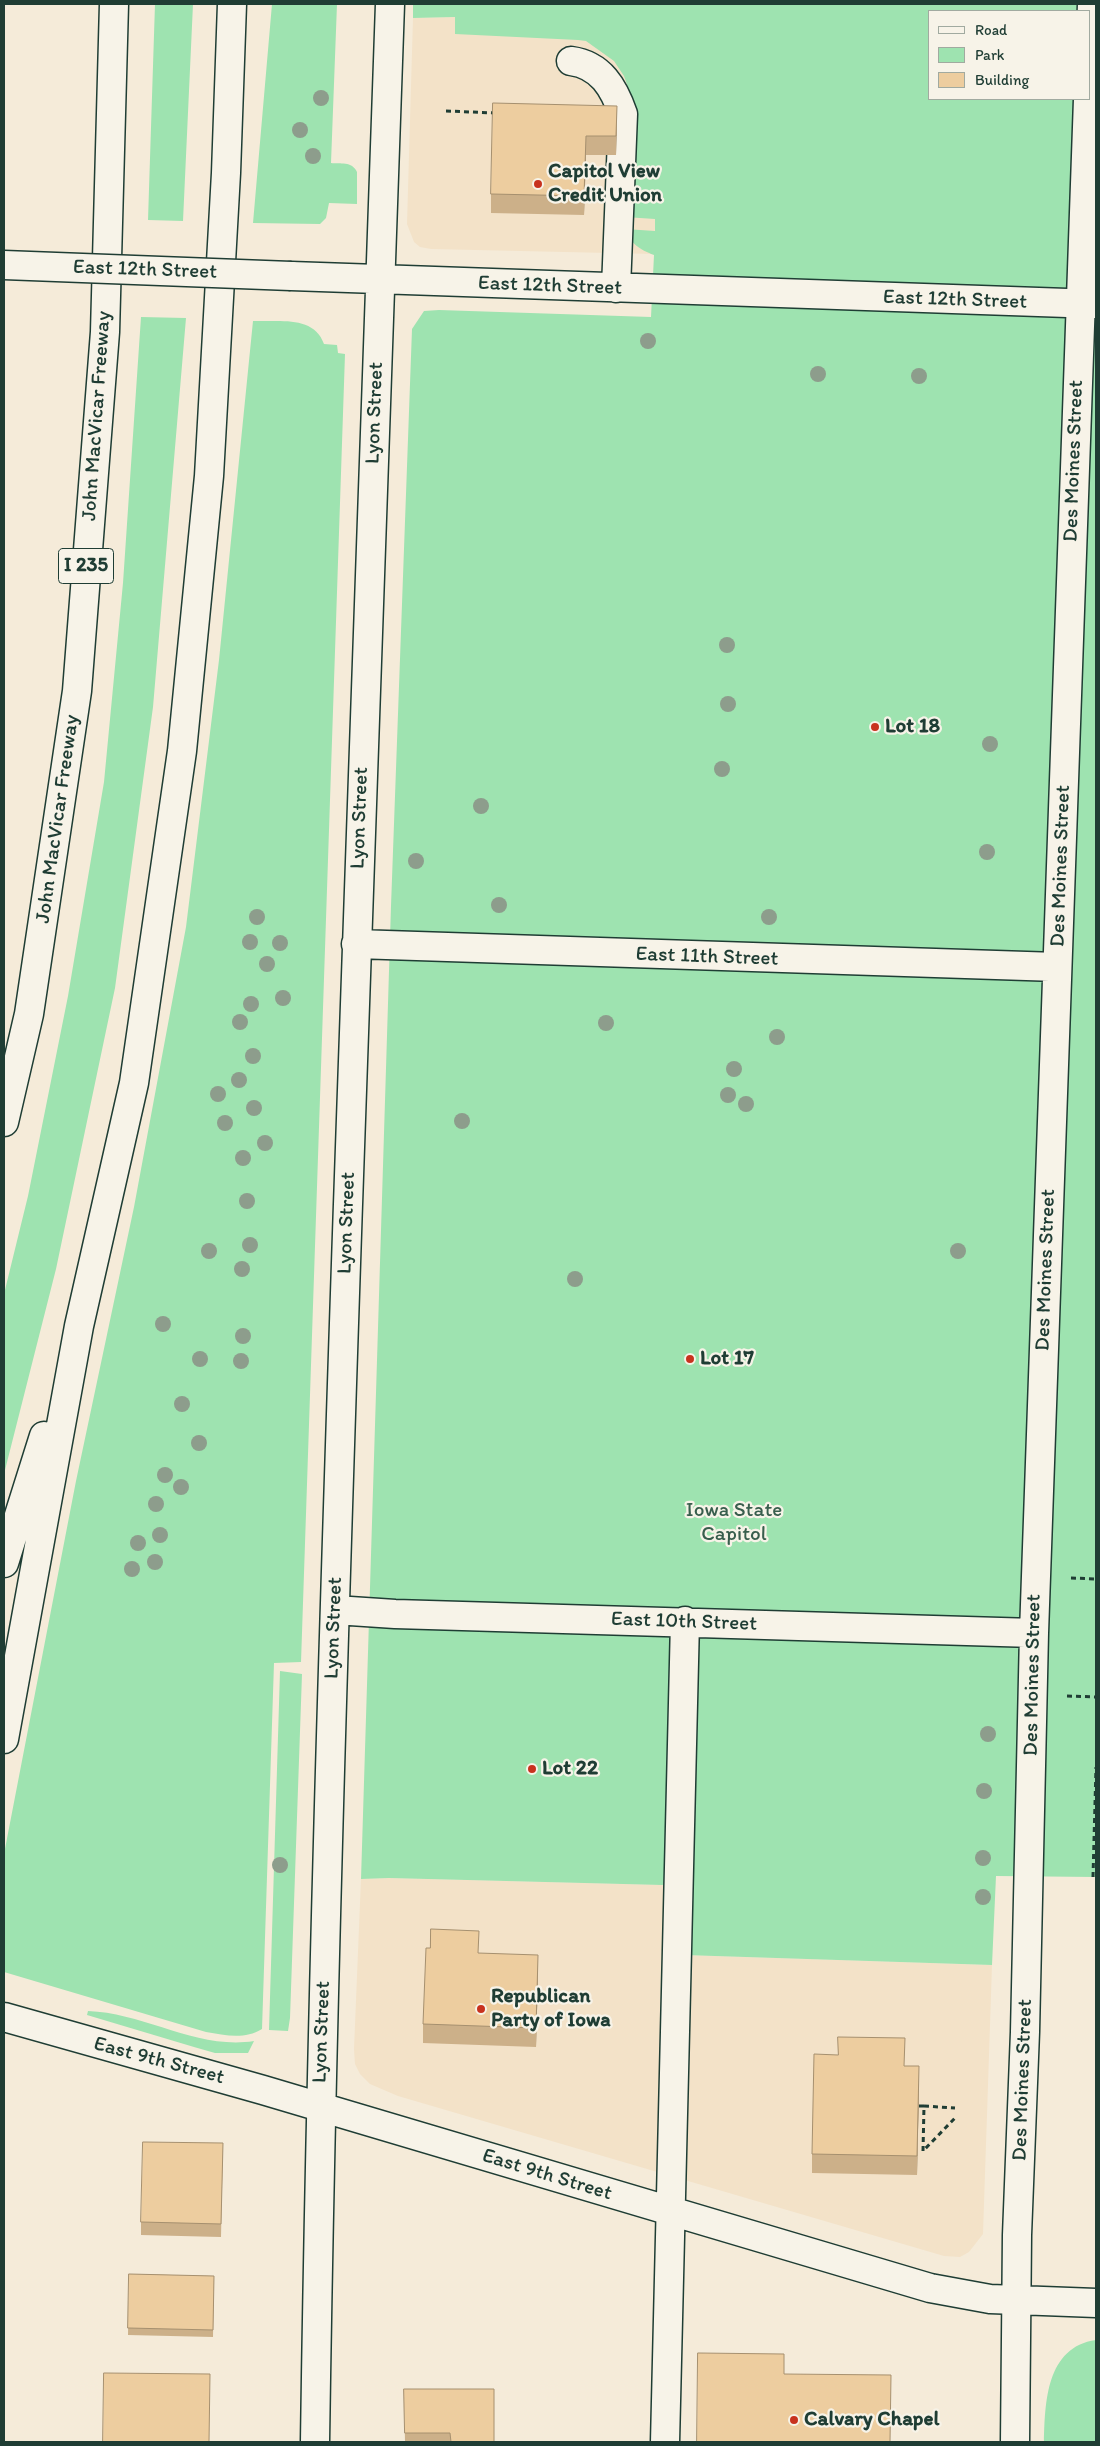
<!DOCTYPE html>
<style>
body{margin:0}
#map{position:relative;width:1100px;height:2446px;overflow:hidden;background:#f5ebd9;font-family:Itim,sans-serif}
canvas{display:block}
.frame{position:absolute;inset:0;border:5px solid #1f3d34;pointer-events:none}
.legend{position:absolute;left:928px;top:10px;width:162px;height:90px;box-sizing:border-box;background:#f7f3e8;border:1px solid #a1aaa0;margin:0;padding:6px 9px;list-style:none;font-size:15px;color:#1f3d34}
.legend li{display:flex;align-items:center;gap:10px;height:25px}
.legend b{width:25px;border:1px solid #a1aaa0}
</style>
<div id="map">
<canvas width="1100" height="2446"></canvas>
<div class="frame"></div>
<ul class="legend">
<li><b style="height:6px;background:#f7f3e8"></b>Road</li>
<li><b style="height:14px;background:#9ee3b0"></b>Park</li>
<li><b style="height:14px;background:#edcd9f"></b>Building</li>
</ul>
</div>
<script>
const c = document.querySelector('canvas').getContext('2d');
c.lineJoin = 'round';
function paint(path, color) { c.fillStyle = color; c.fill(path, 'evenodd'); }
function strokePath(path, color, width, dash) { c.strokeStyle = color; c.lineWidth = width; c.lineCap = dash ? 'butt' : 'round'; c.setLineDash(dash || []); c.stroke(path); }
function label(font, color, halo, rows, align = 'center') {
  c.font = font + ' Itim,sans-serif'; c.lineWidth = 4.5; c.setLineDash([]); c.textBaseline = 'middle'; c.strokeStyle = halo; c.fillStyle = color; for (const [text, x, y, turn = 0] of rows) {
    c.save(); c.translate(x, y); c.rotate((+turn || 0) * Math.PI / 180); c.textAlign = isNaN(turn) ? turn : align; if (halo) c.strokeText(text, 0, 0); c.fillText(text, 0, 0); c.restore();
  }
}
paint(new Path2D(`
 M455,17L663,24L654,254L431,249L420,247L414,242L407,224L413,18Z
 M389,1878L662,1885L687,1881L685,1955L992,1965L983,2234L969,2252L960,2257L944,2256L398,2096L370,2084L360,2074L355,2064L354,2049L361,1879Z`), '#f3e2c8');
paint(new Path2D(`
 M155,4H193L183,221L148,220Z
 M272,4H337L331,163C340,164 352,161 357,172V204L329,203L326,218L320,224L253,223Z
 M413,4H1096V1877L996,1876L992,1965L684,1955L686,1881L662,1885L389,1878L361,1879L391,906L412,329L424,311L439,310L651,317L654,255C639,249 632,245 625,229L655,231V219L625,217L632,99L624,76L614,61L586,41L578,40L455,34V17L413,18ZM929,11H1089V99H929Z
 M141,317L186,318L153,707L115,988L56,1269L4,1474V1294L28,1196L68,996L104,782L123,583Z
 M253,321C279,322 314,315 324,344L337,345L338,353L345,354L301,1662L274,1663L262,2029C244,2040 225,2035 206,2032L4,1972V1854L76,1481L134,1207L186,927L219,660Z
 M280,1671L302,1674L290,2018L288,2031L269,2030Z
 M88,2011C145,2013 197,2050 254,2041L248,2053H215L194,2047L87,2015Z
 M1096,2340V2442H1044C1045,2403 1046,2347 1096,2340Z`), '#9ee3b0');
const minor = new Path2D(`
 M571,61C601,65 614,88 623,114L616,288
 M1089,87L1092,4
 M291,276L1096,304
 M356,944L1057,967
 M335,1610L395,1614L1034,1633
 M4,2017L263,2090L930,2288L990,2299L1096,2303
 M315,2442C321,2030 334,1617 348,1204C361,804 374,404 390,4
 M665,2442L685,1621
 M1015,2442L1017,2235L1025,2032L1034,1633L1088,99`);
const highway = new Path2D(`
 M4,1122L29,1014L77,691L105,332L114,4
 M4,1563L44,1436
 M4,1739L79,1326L134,1083L182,751L209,476L226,173L232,4`);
strokePath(minor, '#1f3d34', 31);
strokePath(highway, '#1f3d34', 31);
strokePath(new Path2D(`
 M446,111L495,113
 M1071,1578L1096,1579
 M1067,1696L1096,1697
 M1093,1877L1096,1767
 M919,2106H924L923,2151L955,2118
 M924,2106L955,2108`), '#1f3d34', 3, [5, 4]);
strokePath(minor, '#f7f3e8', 28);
strokePath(highway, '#f7f3e8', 28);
const minorBridge = new Path2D(`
 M4,265L291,276`);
strokePath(minorBridge, '#1f3d34', 31, []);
strokePath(minorBridge, '#f7f3e8', 28);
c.fillStyle = '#8d9d8c';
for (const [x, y] of [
 [321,98],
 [300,130],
 [313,156],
 [648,341],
 [818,374],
 [919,376],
 [727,645],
 [728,704],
 [990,744],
 [722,769],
 [481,806],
 [987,852],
 [416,861],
 [499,905],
 [257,917],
 [769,917],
 [250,942],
 [280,943],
 [267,964],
 [283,998],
 [251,1004],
 [240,1022],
 [606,1023],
 [777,1037],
 [253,1056],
 [734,1069],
 [239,1080],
 [218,1094],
 [728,1095],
 [746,1104],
 [254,1108],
 [462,1121],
 [225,1123],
 [265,1143],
 [243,1158],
 [247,1201],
 [250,1245],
 [209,1251],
 [958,1251],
 [242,1269],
 [575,1279],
 [163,1324],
 [243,1336],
 [200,1359],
 [241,1361],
 [182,1404],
 [199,1443],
 [165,1475],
 [181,1487],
 [156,1504],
 [160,1535],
 [138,1543],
 [155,1562],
 [132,1569],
 [988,1734],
 [984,1791],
 [983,1858],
 [280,1865],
 [983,1897]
]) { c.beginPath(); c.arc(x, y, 8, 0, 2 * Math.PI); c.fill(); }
paint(new Path2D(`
 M617,106L616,155H586L584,215L491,213V194Z
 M479,1953L538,1974L536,2047L423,2043V2024Z
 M904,2066L919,2085L917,2175L812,2173V2154Z
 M223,2143L221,2237L141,2235V2222Z
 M129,2274L214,2276L213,2337L128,2335Z
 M404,2389L494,2442H405Z`), '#ccb089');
paint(new Path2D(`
 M617,106V125L616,155V136Z
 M586,136V155L584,215V196Z
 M538,1955V1974L536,2047V2028Z
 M919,2066V2085L917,2175V2156Z`), '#a6906f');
const building = new Path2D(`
 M493,103L617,106L616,136H586L584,196L491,194Z
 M431,1929L479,1931L478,1953L538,1955L536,2028L423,2024L426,1948H430Z
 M838,2037L905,2038L904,2066H919L917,2156L812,2154L814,2054L838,2055Z
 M143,2142L223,2143L221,2224L141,2222Z
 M129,2274L214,2276L213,2330L128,2328Z
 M698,2353L784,2354V2374L891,2375L890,2442H697Z
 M104,2373L210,2374L209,2442H103Z
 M404,2389H494V2442H451L450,2433H405Z`);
paint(building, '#edcd9f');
strokePath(building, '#a6906f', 1);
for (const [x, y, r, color] of [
 [538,184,5,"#c8321e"],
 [875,727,5,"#c8321e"],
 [690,1359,5,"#c8321e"],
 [532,1769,5,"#c8321e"],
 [481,2009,5,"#c8321e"],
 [794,2420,5,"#c8321e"]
]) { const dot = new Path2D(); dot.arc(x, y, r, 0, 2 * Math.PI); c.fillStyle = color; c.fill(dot); strokePath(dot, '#f7f3e8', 2); }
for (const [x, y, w] of [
 [86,566,55]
]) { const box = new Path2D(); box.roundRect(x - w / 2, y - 17.5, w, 35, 4); c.fillStyle = '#f7f3e8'; c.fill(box); strokePath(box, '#1f3d34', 1); }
label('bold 20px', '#1f3d34', null, [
 ["I 235",86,566]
]);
label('bold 21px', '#1f3d34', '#f7f3e8', [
 ["Capitol View",548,172],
 ["Credit Union",548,196],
 ["Lot 18",885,727],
 ["Lot 17",700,1359],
 ["Lot 22",542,1769],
 ["Republican",491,1997],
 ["Party of Iowa",491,2021],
 ["Calvary Chapel",804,2420]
], 'left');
label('21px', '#1f3d34', '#f7f3e8', [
 ["East 12th Street",145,270,2],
 ["East 12th Street",550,286,2],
 ["East 12th Street",955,300,2],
 ["Lyon Street",375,413,-88],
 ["John MacVicar Freeway",97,416,-86],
 ["Des Moines Street",1074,461,-88],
 ["Lyon Street",360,818,-88],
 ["John MacVicar Freeway",58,819,-82],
 ["Des Moines Street",1061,866,-88],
 ["East 11th Street",707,957,2],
 ["Lyon Street",347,1223,-88],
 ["Des Moines Street",1046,1270,-88],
 ["East 10th Street",684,1622,2],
 ["Lyon Street",334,1628,-88],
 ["Des Moines Street",1033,1675,-89],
 ["Lyon Street",322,2032,-88],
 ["East 9th Street",159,2061,15],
 ["Des Moines Street",1023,2080,-88],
 ["East 9th Street",547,2175,17]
]);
label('21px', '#385e4d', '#f7f3e8', [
 ["Iowa State",734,1511],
 ["Capitol",734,1535]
]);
</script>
